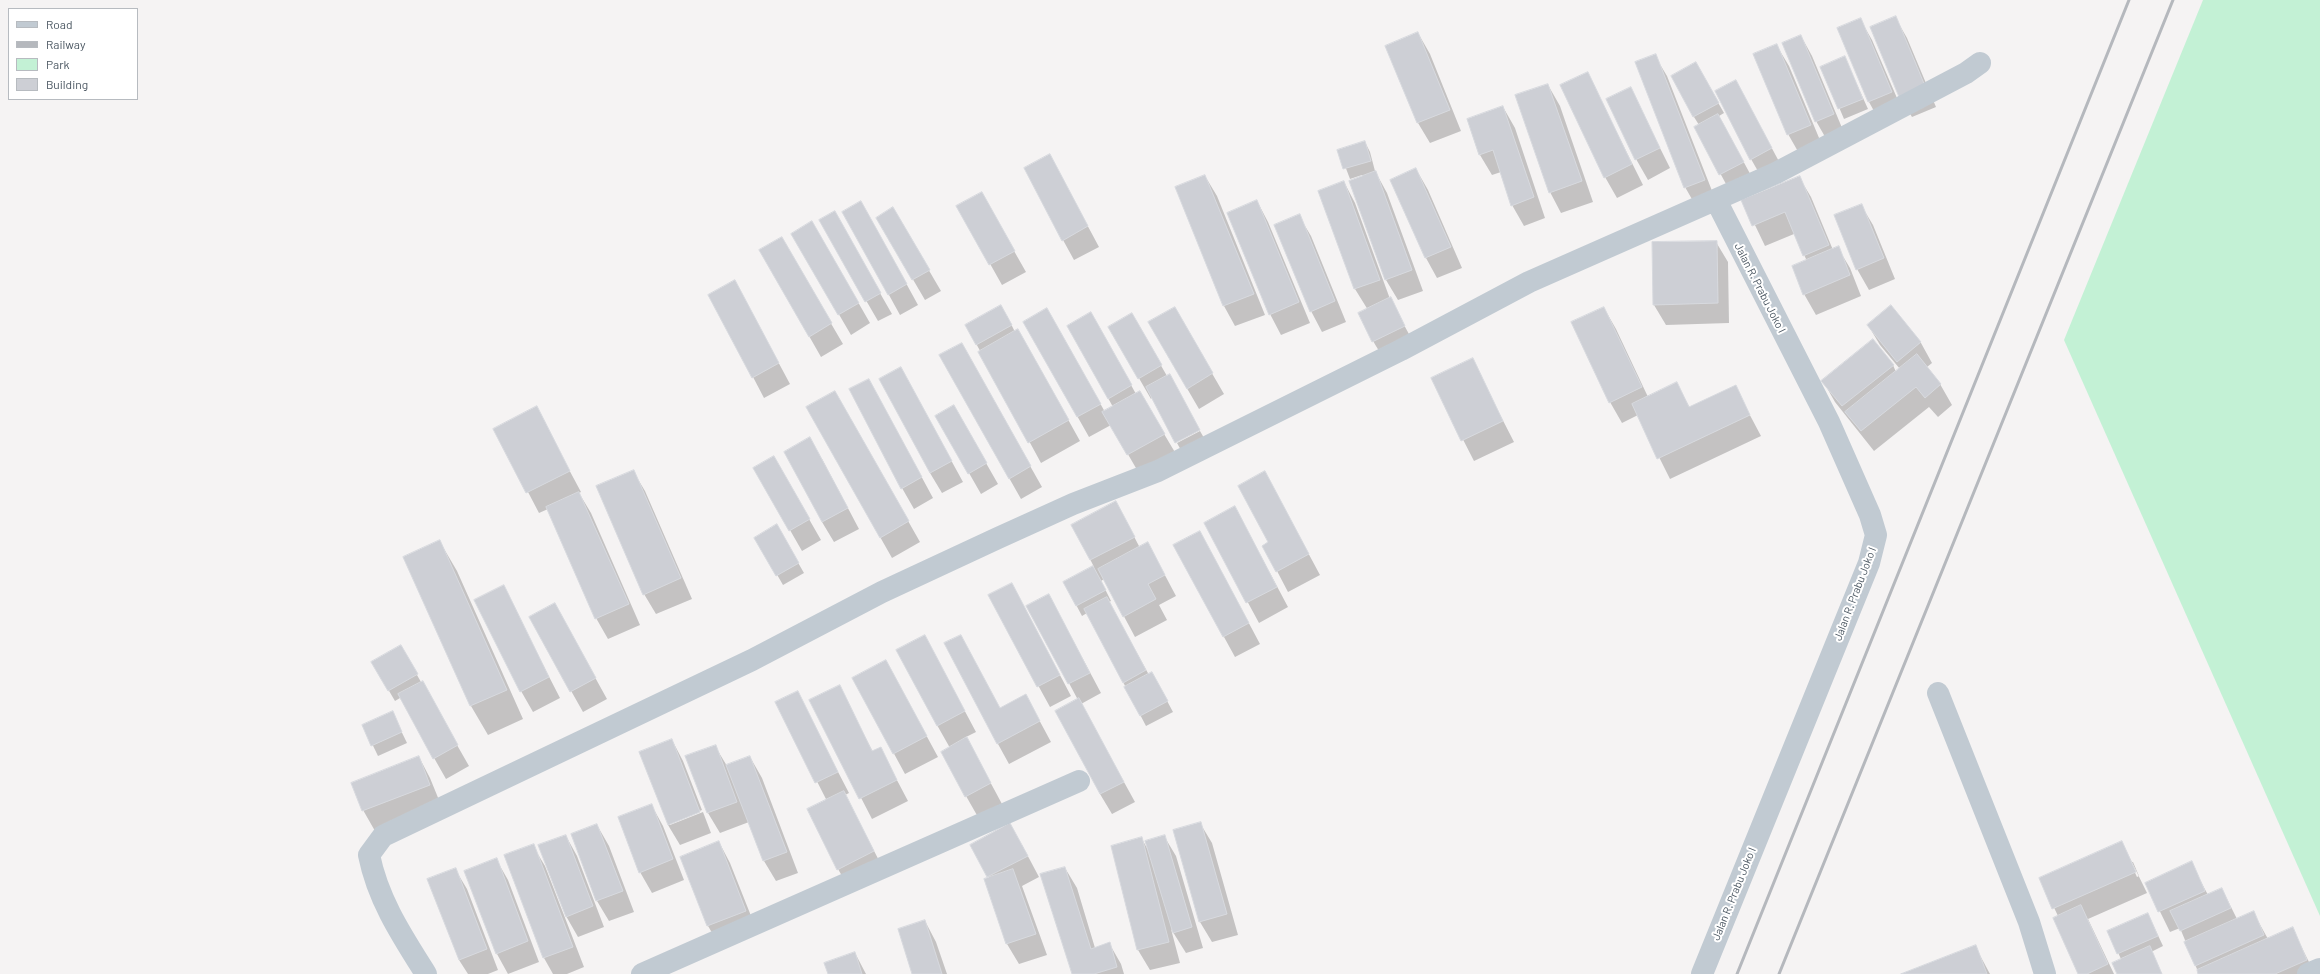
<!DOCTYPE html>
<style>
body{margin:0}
#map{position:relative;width:2320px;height:974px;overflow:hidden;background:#f5f3f3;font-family:Barlow,sans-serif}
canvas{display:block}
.legend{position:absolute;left:8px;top:8px;width:130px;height:92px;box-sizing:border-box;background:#fff;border:1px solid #b7bbc0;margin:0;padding:5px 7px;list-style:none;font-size:12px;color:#4a5661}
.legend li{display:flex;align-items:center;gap:8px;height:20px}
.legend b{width:20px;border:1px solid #b7bbc0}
</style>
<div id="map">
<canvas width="2320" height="974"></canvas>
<ul class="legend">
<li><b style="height:5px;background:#c1cad2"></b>Road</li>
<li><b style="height:5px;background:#b5b8bd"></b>Railway</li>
<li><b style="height:11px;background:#c3f1d5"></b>Park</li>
<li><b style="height:11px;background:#cdcfd5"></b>Building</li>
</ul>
</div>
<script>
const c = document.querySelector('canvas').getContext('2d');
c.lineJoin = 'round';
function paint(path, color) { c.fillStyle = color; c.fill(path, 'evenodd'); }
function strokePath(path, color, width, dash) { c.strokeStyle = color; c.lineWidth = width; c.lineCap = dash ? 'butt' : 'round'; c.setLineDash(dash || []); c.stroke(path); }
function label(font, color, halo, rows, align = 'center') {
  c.font = font + ' Barlow,sans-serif'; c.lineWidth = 4; c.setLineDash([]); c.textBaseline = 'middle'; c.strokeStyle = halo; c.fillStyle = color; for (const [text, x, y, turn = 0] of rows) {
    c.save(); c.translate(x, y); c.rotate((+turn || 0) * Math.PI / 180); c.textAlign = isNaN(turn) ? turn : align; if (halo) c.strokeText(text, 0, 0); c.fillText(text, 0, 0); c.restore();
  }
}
paint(new Path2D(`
 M2203,0H2320V916L2064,340Z`), '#c3f1d5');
paint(new Path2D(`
 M1895,17L1907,38L1936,107L1912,117L1900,97Z
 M1860,19L1872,40L1903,112L1880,122L1869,102Z
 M1418,33L1430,54L1461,131L1430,143L1418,123L1387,46Z
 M1801,36L1812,56L1845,135L1828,142L1816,121Z
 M1777,46L1789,66L1822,145L1800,155L1788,134Z
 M1655,56L1667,76L1716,201L1697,208L1685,187Z
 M1845,58L1868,109L1844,119L1822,67Z
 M1696,64L1724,113L1719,116L1755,183L1732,195L1695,127L1699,125L1694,117Z
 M1587,73L1643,185L1617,198L1605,177Z
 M1736,81L1783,169L1763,180L1751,159Z
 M1548,85L1560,106L1593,202L1561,213L1550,192Z
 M1630,88L1670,168L1648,180L1636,159Z
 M1503,107L1515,128L1545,218L1524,226L1512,205L1501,172L1492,175L1480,155Z
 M1365,142L1370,152L1375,171L1387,193L1423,291L1398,300L1386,280L1351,181L1363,177L1362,175L1350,179L1339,150Z
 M1416,169L1428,190L1462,268L1437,278L1426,258L1391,180Z
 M1061,176L1099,247L1074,260L1063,240Z
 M1205,176L1217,196L1265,315L1235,326L1224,306L1176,187Z
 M1799,177L1811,197L1833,250L1838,248L1850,268L1861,296L1816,315L1804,294L1793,267L1807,261L1794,234L1765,246L1743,200Z
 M1344,182L1355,203L1390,299L1410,336L1379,351L1373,341L1368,310L1355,289L1319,191Z
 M1257,201L1268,222L1310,323L1281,335L1270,314Z
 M1861,205L1873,225L1895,279L1869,290L1857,269Z
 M958,207L993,214L1026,272L1002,285Z
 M893,209L941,291L925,300L877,218Z
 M834,213L892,314L878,321L820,221Z
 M1299,216L1311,236L1346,322L1322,332L1311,311Z
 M812,222L870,323L851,335L792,234Z
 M873,223L918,305L900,315L889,295Z
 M781,238L843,344L821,357L760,250Z
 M1716,242L1728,262L1729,323L1666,325L1654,305Z
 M746,302L790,384L764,398L753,377Z
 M1891,306L1921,343L1932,363L1927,367L1940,384L1952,405L1938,417L1929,407L1874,451L1835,402L1823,381L1893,365L1896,372L1900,369L1880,345L1868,325Z
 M1174,308L1224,394L1199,409L1149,323Z
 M1604,308L1616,329L1648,397L1677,384L1690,408L1735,387L1761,436L1670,479L1638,415L1622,423L1610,402Z
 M1091,313L1136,394L1139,392L1176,454L1140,475L1111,425L1089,437L1024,322L1058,329L1105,412L1113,407L1068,326Z
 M1132,315L1167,376L1151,399L1110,328Z
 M1007,316L1015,332L1030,351L1080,441L1041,463L966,325Z
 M961,344L1042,487L1021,499L940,356Z
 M1472,360L1514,442L1474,461L1432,379Z
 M912,389L963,482L942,493L930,473Z
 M835,392L920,542L892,558L807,408Z
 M880,400L933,498L914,509L902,488Z
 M954,407L998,484L981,494L937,417Z
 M536,408L581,492L579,493L591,513L640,625L608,639L596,618L548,509L539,513L495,429Z
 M1200,431L1211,450L1188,463L1177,443Z
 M774,458L821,540L802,551L755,469Z
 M822,459L859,529L834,542L822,522Z
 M633,471L645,491L692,599L656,614L644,594Z
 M1276,493L1320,575L1288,592L1277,571L1269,543Z
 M1127,523L1140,548L1159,564L1176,596L1159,605L1167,620L1135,637L1104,579L1101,581L1111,601L1109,602L1149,675L1158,684L1173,712L1146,726L1087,613L1082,616L1064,582L1094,567L1073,525Z
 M1205,523L1246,528L1288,607L1259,623Z
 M777,526L804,573L783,585L756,538Z
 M440,542L457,571L523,719L488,735L471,706L404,558Z
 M1211,552L1260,644L1235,657L1224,637Z
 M1012,584L1071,696L1050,707L989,596Z
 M503,587L560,698L533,712L521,691Z
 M1028,606L1060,616L1101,693L1081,704L1135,802L1112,814L1100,794L1078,700Z
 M530,618L566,625L607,699L583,712Z
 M401,647L469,766L446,779L400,698L395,701L372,662Z
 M936,657L976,732L966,737L1002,804L978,817L966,796L950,748L937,725Z
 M886,661L938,757L905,774L853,678Z
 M839,687L873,752L880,748L908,801L872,819L811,701Z
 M797,693L849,793L845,795L885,872L850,890L838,869L827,801L777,703Z
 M1000,709L1037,716L1051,742L1009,764L998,744Z
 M392,712L407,743L378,756L363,725Z
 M672,740L683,761L702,810L670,823V825L703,812L711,833L680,845L668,825Z
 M715,746L727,766L750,757L762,778L798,873L776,881L764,861L749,822L720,833L708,813L686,757Z
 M419,757L430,778L441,805L375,831L363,810Z
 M652,806L663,826L684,880L652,893L640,872Z
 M1200,823L1212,843L1238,935L1212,942L1200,922Z
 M597,825L609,846L634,912L609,921L597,901L573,835Z
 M566,836L577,856L604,927L578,937L566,916Z
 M1164,836L1176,856L1203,948L1186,953L1171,929L1180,963L1150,970L1138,950L1112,847L1142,839L1148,850Z
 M719,842L730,863L757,931L720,946L708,926L682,857Z
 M2122,842L2147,893L2088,919L2114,974H2079L2058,916L2040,878ZM2130,862H2133L2139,876L2137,877Z
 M971,845H1022L1039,877L1022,886L1047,955L1019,964L1007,944L985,879L989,878Z
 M533,846L545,866L584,967L567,974H553L544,958L505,856Z
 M496,859L508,880L539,962L508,974L497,954Z
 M2191,863L2208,895L2222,889L2237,919L2253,912L2268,939L2292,928L2315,974H2199L2180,928L2170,932L2146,883Z
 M1065,868L1077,888L1095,948L1109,943L1121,964L1124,974H1073Z
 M455,869L467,889L498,970L488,974H468L459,960L429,879Z
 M2148,914L2163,946L2151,952L2162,974H2118L2121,959L2108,931Z
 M925,921L936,942L947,974H913Z
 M1975,946L1990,974H1903Z
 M855,953L866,974H829Z`), '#0003');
const building = new Path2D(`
 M1896,16L1925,86L1899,97L1870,27Z
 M1861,18L1892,92L1868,102L1837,28Z
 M1418,32L1450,110L1417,123L1385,46Z
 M1801,35L1834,114L1815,122L1782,43Z
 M1777,44L1811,125L1787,135L1753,54Z
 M1656,54L1705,180L1684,188L1635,62Z
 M1845,56L1863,99L1838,109L1820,67Z
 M1696,62L1719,103L1693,117L1671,76Z
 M1588,72L1632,164L1604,178L1560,85Z
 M1736,80L1772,148L1750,160L1715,91Z
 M1548,84L1582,181L1549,193L1515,95Z
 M1631,87L1660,148L1635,160L1606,99Z
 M1503,106L1534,197L1511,206L1493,150L1479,155L1467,119Z
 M1718,114L1744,162L1719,175L1694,127Z
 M1365,141L1371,161L1343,169L1337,150Z
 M1050,154L1088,226L1062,241L1024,168Z
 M1416,168L1451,247L1425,258L1390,180Z
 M1376,171L1412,270L1385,280L1349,181Z
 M1205,175L1254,294L1223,306L1175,187Z
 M1800,176L1829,245L1803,256L1785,212L1752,226L1741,200Z
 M1344,181L1380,280L1354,289L1318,191Z
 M982,192L1015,251L989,265L956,206Z
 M1257,200L1299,302L1269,315L1227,213Z
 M861,201L907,284L888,295L842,212Z
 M1862,204L1884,258L1856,270L1834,215Z
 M893,207L930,270L912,280L876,218Z
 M835,211L881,293L865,302L819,220Z
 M1300,214L1335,301L1310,312L1274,225Z
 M812,221L859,303L838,315L791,234Z
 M782,237L832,323L809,337L759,250Z
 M1717,241L1718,303L1653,305L1652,242Z
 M1839,246L1850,275L1803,295L1792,266Z
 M735,280L779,363L752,378L708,295Z
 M1391,297L1405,326L1372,342L1358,313Z
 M1001,305L1012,325L976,345L965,325Z
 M1891,305L1921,342L1897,362L1867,325Z
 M1175,307L1213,373L1187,389L1148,322Z
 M1604,307L1642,387L1609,403L1571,322Z
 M1047,308L1101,404L1077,417L1023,322Z
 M1091,312L1132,385L1108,399L1067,326Z
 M1132,313L1162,365L1138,379L1108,327Z
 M1018,329L1069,420L1028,443L978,352Z
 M1873,339L1894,365L1842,406L1821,381Z
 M962,343L1031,466L1009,479L939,355Z
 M1917,354L1941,384L1925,398L1916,387L1861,431L1845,412Z
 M1473,358L1503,421L1461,441L1431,378Z
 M901,367L952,461L930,473L879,379Z
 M1170,374L1200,430L1175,443L1146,387Z
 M869,379L922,477L901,489L849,389Z
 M1677,382L1689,407L1736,385L1750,415L1657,459L1632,404Z
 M835,391L909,521L880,538L806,407Z
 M1140,391L1165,434L1127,455L1102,412Z
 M954,405L987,463L968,474L935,416Z
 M537,406L570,471L526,493L493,429Z
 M810,437L848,508L822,522L784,452Z
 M774,456L810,519L789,531L753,468Z
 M634,470L681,578L643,595L596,486Z
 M1265,471L1309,554L1276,572L1262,546L1268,542L1238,486Z
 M579,492L629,604L595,619L546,507Z
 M1116,501L1135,537L1090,560L1071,525Z
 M1235,506L1277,587L1246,603L1204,523Z
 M777,524L799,563L776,576L754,538Z
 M1200,531L1249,623L1223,637L1173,545Z
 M440,540L507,690L470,706L403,557Z
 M1148,542L1165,575L1148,584L1156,599L1123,617L1098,569Z
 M1093,566L1106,590L1076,606L1063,582Z
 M1012,583L1060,675L1037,687L988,595Z
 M504,585L549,677L520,692L474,600Z
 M1049,594L1090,673L1068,684L1026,606Z
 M1107,597L1146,670L1123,683L1084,609Z
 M555,603L596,678L570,692L529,617Z
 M925,635L965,711L937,726L896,650Z
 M961,635L1000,708L1026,694L1040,721L997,744L944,643Z
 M401,645L418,674L388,691L371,662Z
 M886,660L927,736L893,754L852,678Z
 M1152,672L1168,701L1140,716L1124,687Z
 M423,681L458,745L433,759L398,694Z
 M840,685L872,751L881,747L897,780L859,799L809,700Z
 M798,691L838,772L815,783L775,702Z
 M1079,698L1124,782L1100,794L1055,711Z
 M393,711L402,732L371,746L362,725Z
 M967,737L991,783L965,797L941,752Z
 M672,739L700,812L668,825L639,752Z
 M716,745L737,802L707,813L685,756Z
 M419,756L430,785L362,811L351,783Z
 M750,756L787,852L763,861L726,765Z
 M844,791L874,851L837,870L807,809Z
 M652,804L673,859L639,873L618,817Z
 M1201,822L1227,914L1199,922L1173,830Z
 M1010,823L1028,856L987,877L970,845Z
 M597,824L623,891L596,901L571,834Z
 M566,835L593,906L566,917L538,845Z
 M1165,835L1192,927L1173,933L1145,841Z
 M1142,837L1169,942L1137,950L1111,846Z
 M719,841L746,911L707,926L680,857Z
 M2122,841L2136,872L2052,909L2039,878Z
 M534,844L573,947L543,958L504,855Z
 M497,858L528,941L496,954L464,871Z
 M2192,861L2205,891L2158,912L2145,883Z
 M1065,867L1091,949L1110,942L1117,967L1094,974H1072L1040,874Z
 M456,868L487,949L459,960L427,879Z
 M1013,869L1036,934L1006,944L984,879Z
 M2222,888L2231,908L2180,931L2170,911Z
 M2081,905L2108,964L2087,974H2078L2053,918Z
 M2254,911L2264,935L2195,966L2184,942Z
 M2148,913L2158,936L2117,954L2107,931Z
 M925,920L942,974H912L898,929Z
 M2293,927L2307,960L2275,974H2198L2197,970Z
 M1976,945L1987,974H1901Z
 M2150,946L2162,974H2117L2112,963Z
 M855,952L862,974H828L824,963Z`);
paint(building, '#cdcfd5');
strokePath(building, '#d7d9de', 1);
strokePath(new Path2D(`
 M1938,693L2029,922L2045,974
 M426,974C402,936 378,900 369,855L383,836L752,660L882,592L998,538L1073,504L1158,471L1401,350L1529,282L1776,173L1966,73L1980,63
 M642,974L1079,781
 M1702,974L1869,563L1876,535L1870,515L1829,422L1716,200
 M2308,974L2320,969`), '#c1cad2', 22);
strokePath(new Path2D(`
 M1737,974L2129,0
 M1779,974L2173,0`), '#b5b8bd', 3);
label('11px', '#4a5661', '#fff', [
 ["Jalan R. Prabu Joko I",1760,288,63],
 ["Jalan R. Prabu Joko I",1855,594,-69],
 ["Jalan R. Prabu Joko I",1734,894,-68]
]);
</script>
